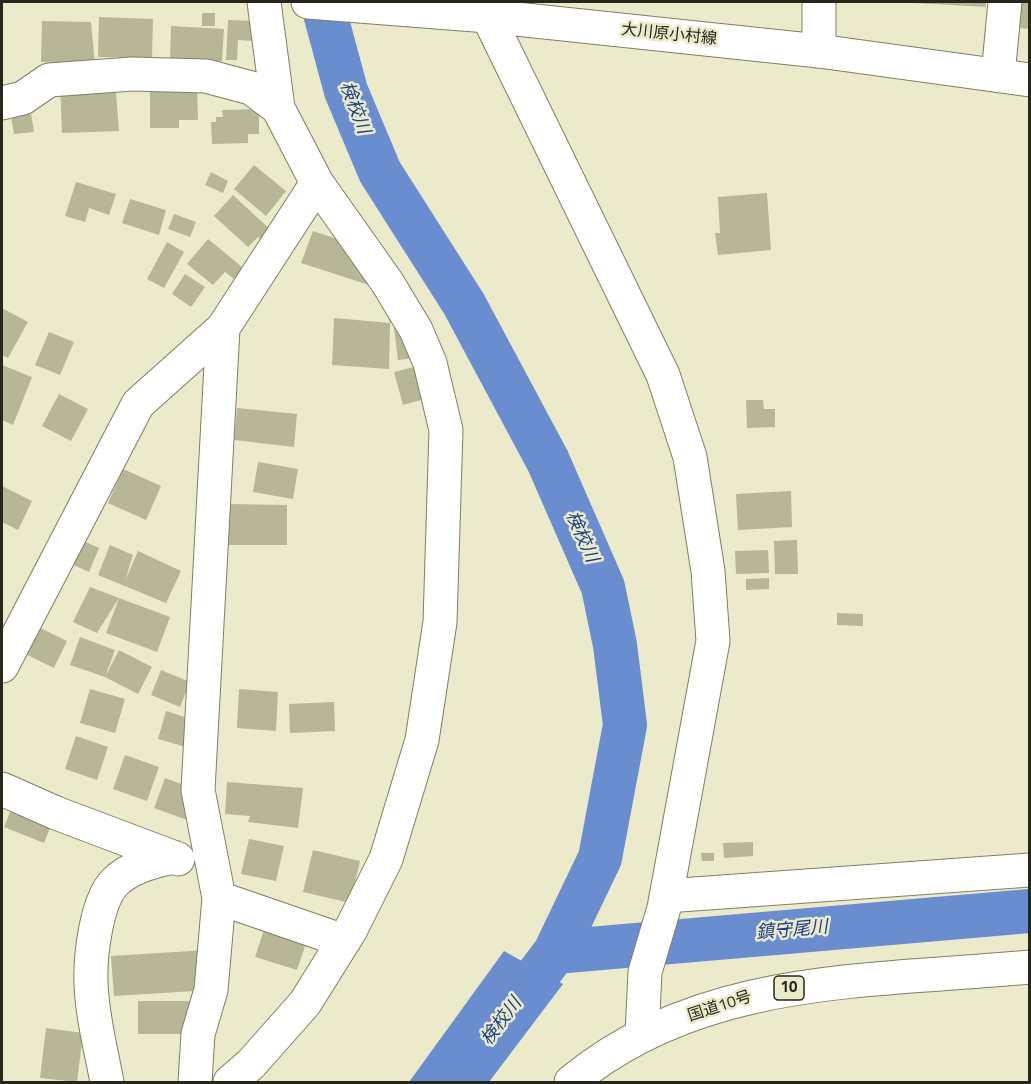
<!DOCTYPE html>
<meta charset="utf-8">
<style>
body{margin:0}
#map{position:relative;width:1031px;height:1084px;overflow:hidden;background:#ebebcb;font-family:"Titillium Web",sans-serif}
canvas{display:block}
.frame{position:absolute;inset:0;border:3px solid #26261a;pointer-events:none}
</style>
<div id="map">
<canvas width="1031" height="1084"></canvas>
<div class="frame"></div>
</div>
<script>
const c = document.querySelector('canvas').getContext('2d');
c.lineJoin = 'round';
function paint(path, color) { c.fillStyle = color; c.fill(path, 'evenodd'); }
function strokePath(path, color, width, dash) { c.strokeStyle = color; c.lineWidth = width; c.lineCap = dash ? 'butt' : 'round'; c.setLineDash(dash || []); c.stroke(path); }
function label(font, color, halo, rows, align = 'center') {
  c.font = font + ' "Titillium Web","Noto Sans JP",sans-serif'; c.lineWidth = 5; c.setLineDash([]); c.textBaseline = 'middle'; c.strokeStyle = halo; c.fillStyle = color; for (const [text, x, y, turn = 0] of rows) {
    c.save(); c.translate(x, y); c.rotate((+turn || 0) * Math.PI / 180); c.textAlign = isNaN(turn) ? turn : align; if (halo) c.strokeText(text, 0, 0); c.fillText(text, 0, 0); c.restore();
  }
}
paint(new Path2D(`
 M504,951L563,984L489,1082H409Z`), '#6a8dcf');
strokePath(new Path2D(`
 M322,2L346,91L380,172L464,304L548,461L603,587L615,645L625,725L600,858L555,952L457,1082
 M555,952L1030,911`), '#6a8dcf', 44);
paint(new Path2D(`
 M897,2H986V7Z
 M1018,2H1030V29L1018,28Z
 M202,13H215V26H202Z
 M99,17L153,19L152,58L98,57Z
 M228,20L256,21L255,41L238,40L237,60H226Z
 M42,21L91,22L95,65L41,62Z
 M171,26L224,29L222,61H170Z
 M115,80L119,131L62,133L60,83Z
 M197,88L198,120H179V128H150V89Z
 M259,109V134H248V143L212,144L211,122H216V117H223L222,110Z
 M31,113L34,132L14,134L11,116Z
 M254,165L286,191L266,216L234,189Z
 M211,172L228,181L223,193L205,185Z
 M76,182L116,194L109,215L89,208L85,222L65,216Z
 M767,193L771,250L718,255L715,233H720L718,197Z
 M233,195L274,233L265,243L258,237L248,247L214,216Z
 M130,199L166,210L159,235L122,223Z
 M174,214L196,222L190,237L168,229Z
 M313,231L383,254L372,286L301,263Z
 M208,239L247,271L238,282L225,272L213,285L187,264Z
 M167,242L184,252L164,288L147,279Z
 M185,274L205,287L191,307L172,294Z
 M379,293L417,313L390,323L389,369L332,365L334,318L390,323Z
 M2,308L28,322L8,358L2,355Z
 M427,324L431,356L398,360L394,328Z
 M49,332L74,342L60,375L35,365Z
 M430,363L439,395L403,405L394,372Z
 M2,365L32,377L13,425L2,420Z
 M59,394L88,409L71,441L42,426Z
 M746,400H763L764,409H775V427L747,428Z
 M237,408L297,414L294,447L234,440Z
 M258,462L298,469L293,499L253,492Z
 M123,469L161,486L146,520L108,503Z
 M2,486L32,501L18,530L2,522Z
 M791,491L792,527L738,530L736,494Z
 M227,504L287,505V545H228Z
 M77,538L99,548L89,572L67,562Z
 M797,540L798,574H775L774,541Z
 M110,545L133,555L125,581L138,551L181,571L166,603L98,575Z
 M768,550L769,573L736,574L735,551Z
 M769,578V589L746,590V579Z
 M90,587L119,598L97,633L73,622Z
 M119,598L170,617L157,652L106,633Z
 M837,613L863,614V626L837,625Z
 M36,626L67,641L54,668L23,653Z
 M80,637L115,650L105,677L119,650L152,667L138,694L105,677L70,665Z
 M161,670L190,682L180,707L151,695Z
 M90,689L125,699L115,733L80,723Z
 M239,689L278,692L276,731L237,728Z
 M334,702L335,731L290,733L289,704Z
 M166,711L194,720L186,747L158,739Z
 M76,736L108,747L97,780L65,769Z
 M125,755L159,767L147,801L113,789Z
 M165,778L198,790L190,821L154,808Z
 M227,782L303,788L298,828L248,822L250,816L225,814Z
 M16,797L56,813L44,843L4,827Z
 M249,839L284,846L276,881L241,874Z
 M753,842V856L724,858L723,843Z
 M313,850L360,861L350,903L303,892Z
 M701,853H714V861H702Z
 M265,927L307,940L297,970L255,957Z
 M208,950L211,990L114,996L111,956Z
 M138,1001H198V1034H138Z
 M46,1028L83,1033L77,1082L40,1078Z`), '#b7b798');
const minor = new Path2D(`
 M481,2L663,375L690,457L708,571L713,641L664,908L645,972L642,1034
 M819,51V2
 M998,75L1005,2
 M2,103L23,98L49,80L132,74L206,76L251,88L278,108
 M2,666L138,404L223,328L317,183
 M2,789L56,813L178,859
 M666,896L1030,870
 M219,898L344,941
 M107,1082C101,1050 92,1016 91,983C90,957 96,901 115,882C130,867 153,861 173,857
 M195,1082L198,1034L211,990L219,898L198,790L223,328
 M230,1082L251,1064L305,1003L350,931L386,859L422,740L440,622L446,430L430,363L416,330L387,282L317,183L278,108L264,2`);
const major = new Path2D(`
 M308,2L488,16L819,51L1030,80`);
const highway = new Path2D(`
 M571,1082C701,974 870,982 1030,967`);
strokePath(minor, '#7f7f62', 35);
strokePath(major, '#7f7f62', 35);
strokePath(highway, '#7f7f62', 35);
strokePath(minor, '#fff', 33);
strokePath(major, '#fff', 33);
strokePath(highway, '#fff', 33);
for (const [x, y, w] of [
 [789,988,30]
]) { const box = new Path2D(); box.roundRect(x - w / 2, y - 12, w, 24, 4.5); c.fillStyle = '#ebebcb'; c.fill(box); strokePath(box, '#26261a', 1.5); }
label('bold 15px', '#26261a', null, [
 ["10",789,988]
]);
label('16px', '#26261a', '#ebebcb', [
 ["大川原小村線",669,35,6],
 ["国道10号",720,1007,-18]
]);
label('italic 18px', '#183e8c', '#ebebcb', [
 ["検校川",354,108,69],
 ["検校川",581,537,66],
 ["鎮守尾川",792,931,-5],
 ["検校川",502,1022,-53]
]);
</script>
